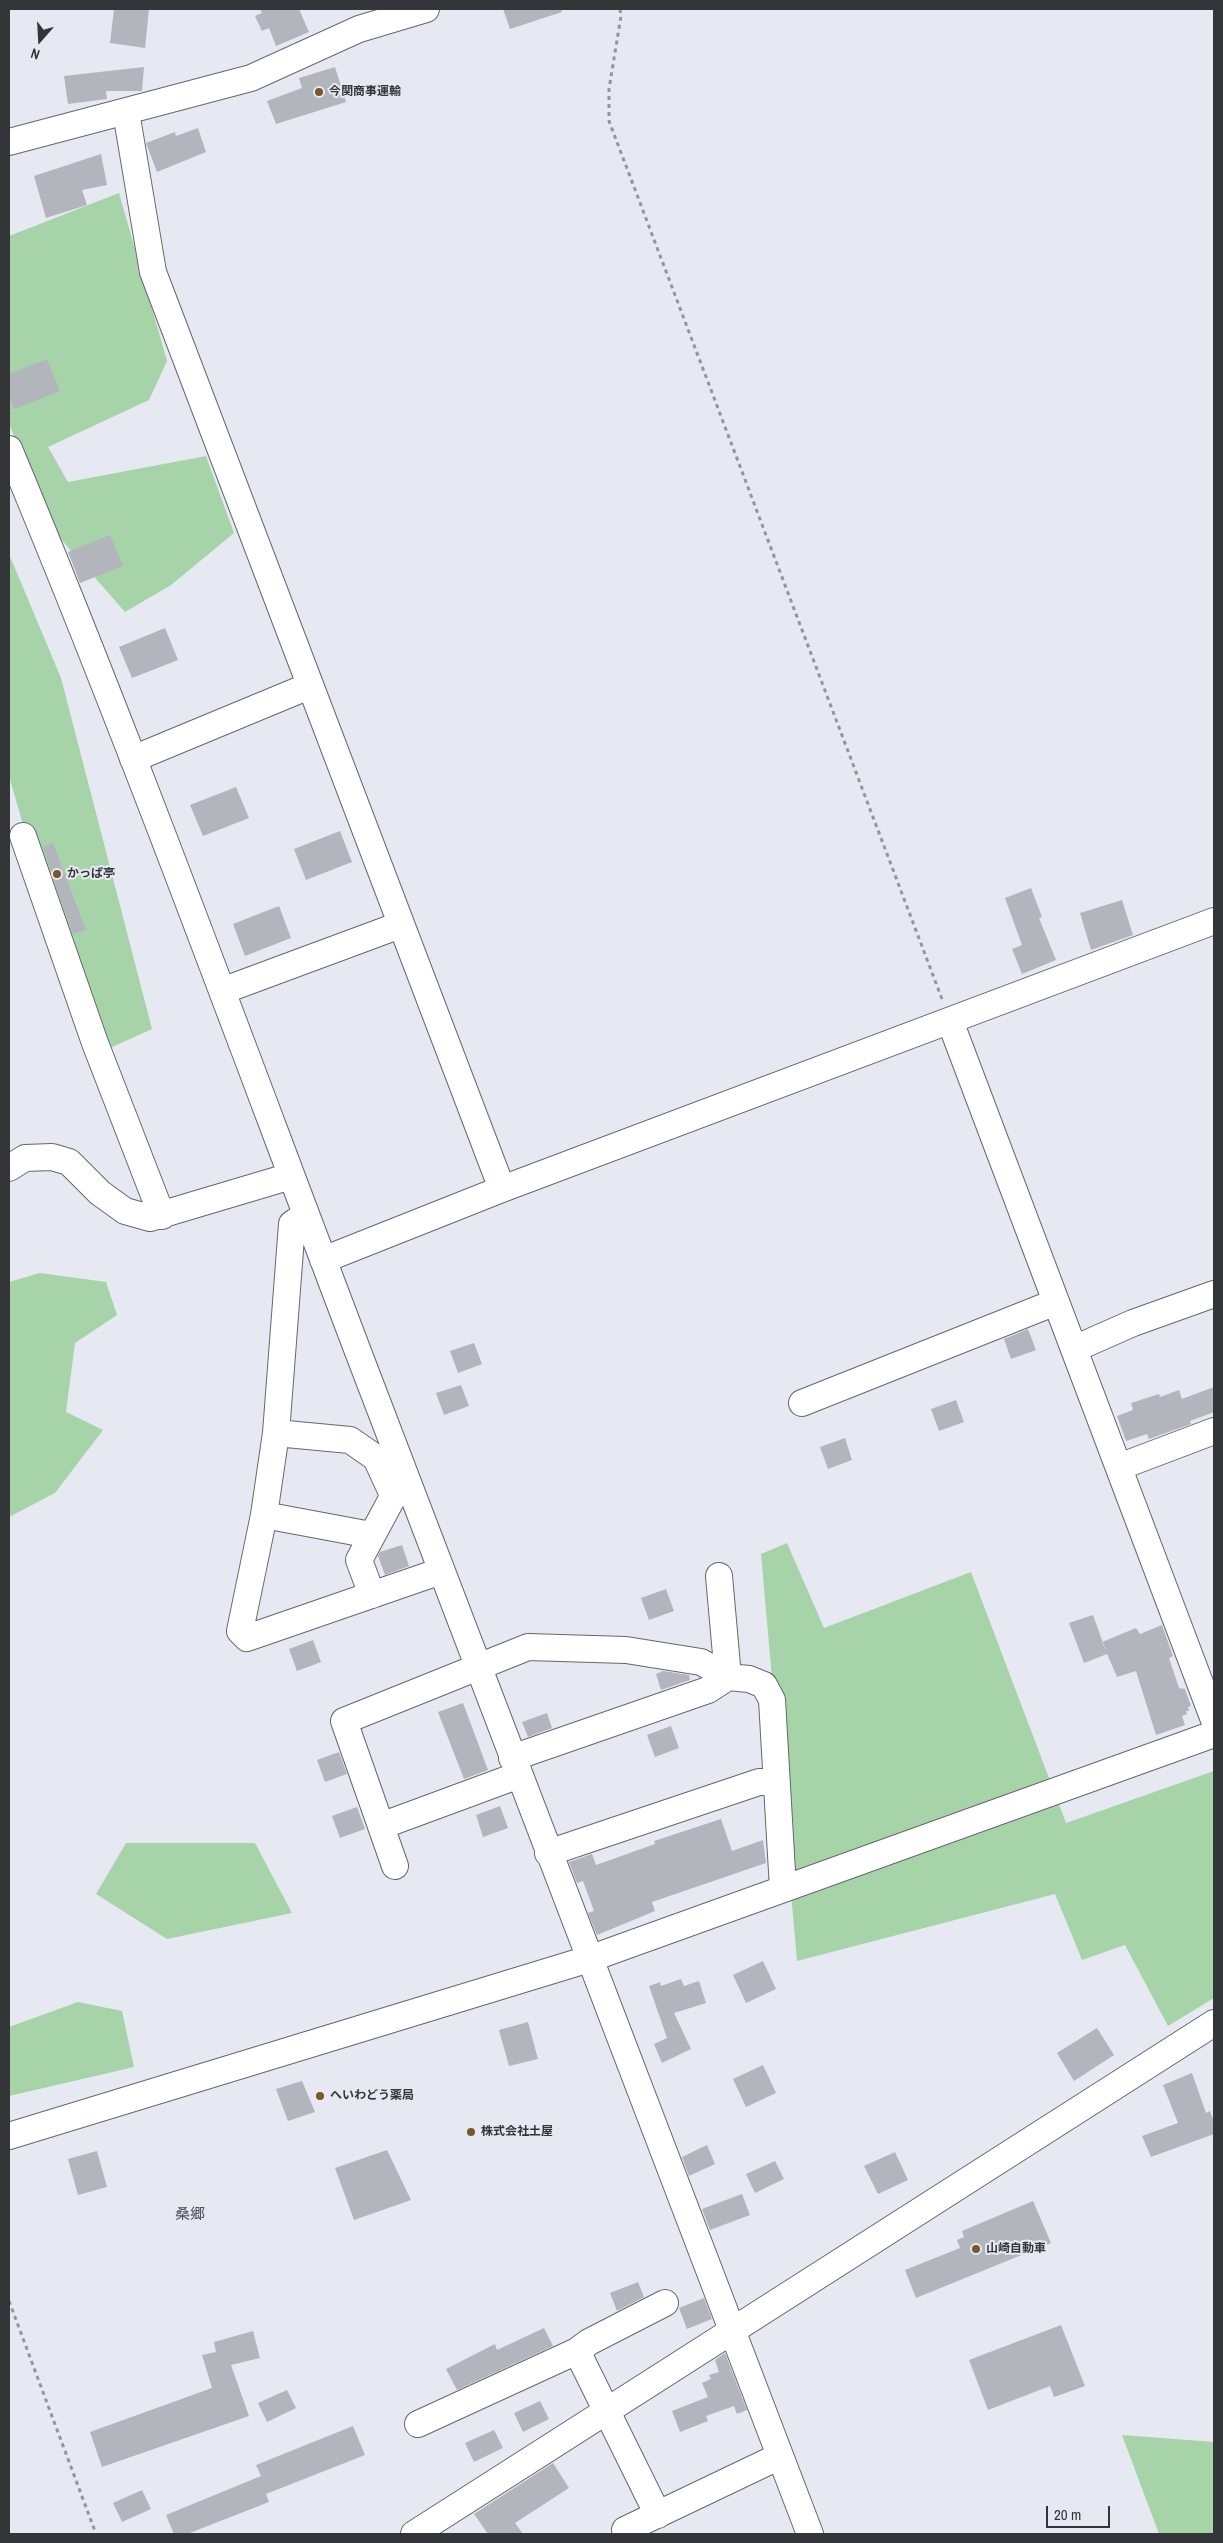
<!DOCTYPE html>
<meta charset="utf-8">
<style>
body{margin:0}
#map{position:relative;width:1223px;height:2543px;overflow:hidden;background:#e6e9f1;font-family:"Archivo Narrow",sans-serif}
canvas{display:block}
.frame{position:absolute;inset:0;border:10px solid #343538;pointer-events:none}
.north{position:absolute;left:15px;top:15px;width:50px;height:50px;-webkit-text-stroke:4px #e6e9f1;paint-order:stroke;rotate:199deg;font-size:14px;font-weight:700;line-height:20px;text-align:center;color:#343538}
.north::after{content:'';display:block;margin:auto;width:18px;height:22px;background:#343538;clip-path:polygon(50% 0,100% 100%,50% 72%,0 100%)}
.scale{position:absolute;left:1046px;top:2506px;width:64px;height:22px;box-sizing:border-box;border:2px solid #343538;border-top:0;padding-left:6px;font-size:15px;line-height:18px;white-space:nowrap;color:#343538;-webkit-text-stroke:4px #e6e9f1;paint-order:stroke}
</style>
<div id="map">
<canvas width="1223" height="2543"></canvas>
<div class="frame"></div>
<div class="north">N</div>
<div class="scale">20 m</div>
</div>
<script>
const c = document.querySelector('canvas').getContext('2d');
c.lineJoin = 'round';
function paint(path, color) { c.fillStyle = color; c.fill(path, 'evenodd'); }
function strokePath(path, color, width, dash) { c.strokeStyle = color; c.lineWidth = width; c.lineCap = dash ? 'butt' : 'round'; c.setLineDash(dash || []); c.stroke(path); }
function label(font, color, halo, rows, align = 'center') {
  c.font = font + ' "Archivo Narrow","Noto Sans JP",sans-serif'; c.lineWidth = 4; c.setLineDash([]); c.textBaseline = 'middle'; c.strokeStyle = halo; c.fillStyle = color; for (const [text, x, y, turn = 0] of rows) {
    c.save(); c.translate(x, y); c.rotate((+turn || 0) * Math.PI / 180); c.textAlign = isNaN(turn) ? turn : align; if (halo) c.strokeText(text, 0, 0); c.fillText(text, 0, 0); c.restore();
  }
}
paint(new Path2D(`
 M119,193L167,361L149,400L48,447L68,482L206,456L234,533L171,585L125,612L53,530L9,424V236Z
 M9,554L61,678L152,1029L90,1057L9,776Z
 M40,1273L106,1282L117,1315L75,1343L66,1412L103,1430L55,1493L9,1517V1282Z
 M787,1543L824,1628L971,1572L1066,1823L1214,1771V1998L1168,2026L1125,1945L1082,1960L1055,1894L797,1961L761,1554Z
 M126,1843H255L292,1913L167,1939L96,1894Z
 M78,2002L122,2011L134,2067L9,2096V2027Z
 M1122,2435L1214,2442V2534H1159Z`), '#a7d3a9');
paint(new Path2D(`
 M114,9H149L145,48L110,43Z
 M260,9H299L309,32L276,46L269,28L262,31L255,16L262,13Z
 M503,9H561L562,12L510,29Z
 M144,67L142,91H106L107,99L68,104L64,76Z
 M335,67L346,102L276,124L267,101L302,88L299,78Z
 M198,128L206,152L157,172L146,143L175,132L176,136Z
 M101,154L107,185L82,190L87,205L46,218L34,176Z
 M47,359L60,391L14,409L9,396V374Z
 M110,535L123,566L80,583L68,552Z
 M165,628L178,660L132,678L119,647Z
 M236,787L249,818L203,836L190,805Z
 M340,831L352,862L306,880L294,849Z
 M53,843L86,930L73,934L43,847Z
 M1031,888L1042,917L1039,918L1056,960L1022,974L1012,949L1022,945L1005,898Z
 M1122,900L1133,935L1091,950L1080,913Z
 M279,906L291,938L245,956L233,924Z
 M1028,1329L1036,1350L1011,1359L1004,1339Z
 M474,1343L482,1364L458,1373L450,1351Z
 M461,1385L469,1406L444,1415L436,1393Z
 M1214,1387V1412L1190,1421L1191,1424L1149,1439L1147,1434L1126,1441L1117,1416L1133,1410L1131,1403L1159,1394L1160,1397L1179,1390L1182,1399Z
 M956,1400L964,1422L939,1431L931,1409Z
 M845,1438L852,1460L828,1469L820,1447Z
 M402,1545L409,1566L385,1575L378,1556L380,1552Z
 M666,1589L674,1611L649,1620L641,1598Z
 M1093,1615L1107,1654L1084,1663L1069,1623Z
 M1162,1625L1173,1656L1169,1658L1179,1688L1185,1689L1191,1706L1188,1707L1189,1711H1186L1187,1714L1182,1716L1185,1725L1156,1735L1136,1671L1117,1677L1102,1642L1136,1628L1140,1634Z
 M313,1640L321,1662L297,1671L289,1649Z
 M663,1671L689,1675L690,1680L661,1690L656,1674Z
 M463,1703L488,1770L464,1779L438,1712Z
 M547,1713L552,1728L528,1737L522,1722Z
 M671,1726L679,1748L655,1757L647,1735Z
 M339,1752L347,1774L325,1782L317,1760Z
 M500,1806L508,1828L483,1837L476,1815Z
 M357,1807L365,1829L340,1838L332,1816Z
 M721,1819L732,1851L763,1840L766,1863L652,1902L655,1911L597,1935L588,1913L594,1911L583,1881L577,1883L569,1862L592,1854L596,1865L655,1844L654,1841Z
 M763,1961L776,1989L746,2003L733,1975Z
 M681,1979L684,1986L699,1981L706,2003L674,2013L691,2049L662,2063L654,2044L667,2038L649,1986L660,1982L661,1986Z
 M528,2022L538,2059L509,2066L499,2030Z
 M1097,2028L1114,2055L1074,2081L1057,2053Z
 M763,2065L776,2093L746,2107L733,2079Z
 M1192,2073L1206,2113L1210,2111L1214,2122V2134L1151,2157L1142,2136L1178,2123L1163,2085Z
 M302,2081L315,2112L288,2121L276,2089Z
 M707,2145L715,2164L689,2176L682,2157Z
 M387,2150L411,2200L354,2220L335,2168Z
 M97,2151L107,2187L78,2195L68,2159Z
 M895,2152L908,2180L878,2194L864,2166Z
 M775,2161L784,2179L755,2193L746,2174Z
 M742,2194L750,2215L710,2230L702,2209Z
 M1033,2201L1051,2243L916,2298L905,2270L960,2248L957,2240L964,2237L962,2231Z
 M638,2282L644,2297L617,2311L610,2293Z
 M704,2298L712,2319L687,2329L679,2308Z
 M1061,2325L1085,2386L1054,2397L1050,2386L988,2410L969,2360Z
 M544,2328L553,2346L457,2390L446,2369L495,2344L497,2350Z
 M253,2331L260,2358L231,2365L249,2416L102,2467L90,2432L212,2388L202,2355L216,2352L214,2342Z
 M725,2353L747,2410L737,2414L734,2406L706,2416L708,2421L680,2432L672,2411L708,2397L702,2383L711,2379L709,2375L719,2372L715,2360Z
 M287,2390L296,2408L267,2422L258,2403Z
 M540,2401L549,2419L523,2432L514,2413Z
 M353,2426L365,2455L266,2494L269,2502L187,2534H174L166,2515L261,2476L256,2465Z
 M494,2430L503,2448L474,2462L465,2443Z
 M553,2463L569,2488L515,2523L523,2534H488L474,2514Z
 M142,2490L151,2509L122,2522L113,2503Z`), '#b2b5bc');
const minor = new Path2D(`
 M126,112L153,272L502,1189
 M9,142L251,78L359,29L426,9
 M9,449C133,746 243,1049 357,1349C507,1745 660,2139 810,2534
 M133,759L309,686
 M23,836L95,1043L162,1216
 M222,991L400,925
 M950,1021L1214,1720
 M9,1168L25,1158L52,1157L69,1162L100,1193L125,1211L150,1218L291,1176
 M306,1214L292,1224L276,1433L264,1515L240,1631L247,1638L441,1571
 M323,1260L502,1189L1214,921
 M1074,1349L1133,1323L1214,1294
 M802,1403L1056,1302
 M276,1433L350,1440L376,1458L393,1495
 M1119,1467L1214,1431
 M264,1515L371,1535
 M372,1595L359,1560L402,1480
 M512,1758L708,1690L728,1677L719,1576
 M381,1826L519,1775
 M548,1853L759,1782H776
 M395,1866L344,1721L528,1647L626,1650L701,1662L728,1677L749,1679L764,1685L772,1700L783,1889
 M9,2136L589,1959L1214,1734
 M577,2351L658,2515
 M418,2424L577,2351L589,2342L665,2303
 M625,2530L780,2456
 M414,2534L1214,2023`);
strokePath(minor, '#65676e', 28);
strokePath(new Path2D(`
 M620,9L621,16L609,89V121L942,999
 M9,2301L96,2534`), '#93959b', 3, [4, 4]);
strokePath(minor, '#fff', 26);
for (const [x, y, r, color] of [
 [319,92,5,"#77572d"],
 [57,874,5,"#77572d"],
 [320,2096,5,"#77572d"],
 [471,2132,5,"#77572d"],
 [976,2249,5,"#77572d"]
]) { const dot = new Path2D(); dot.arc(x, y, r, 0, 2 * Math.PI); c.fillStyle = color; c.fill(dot); strokePath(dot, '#e6e9f1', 2); }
label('bold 12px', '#343538', '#e6e9f1', [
 ["今関商事運輸",329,92],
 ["かっぱ亭",67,874],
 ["へいわどう薬局",330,2096],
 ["株式会社土屋",481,2132],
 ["山崎自動車",986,2249]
], 'left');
label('15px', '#4a4c52', '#e6e9f1', [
 ["桑郷",190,2215]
]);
</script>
